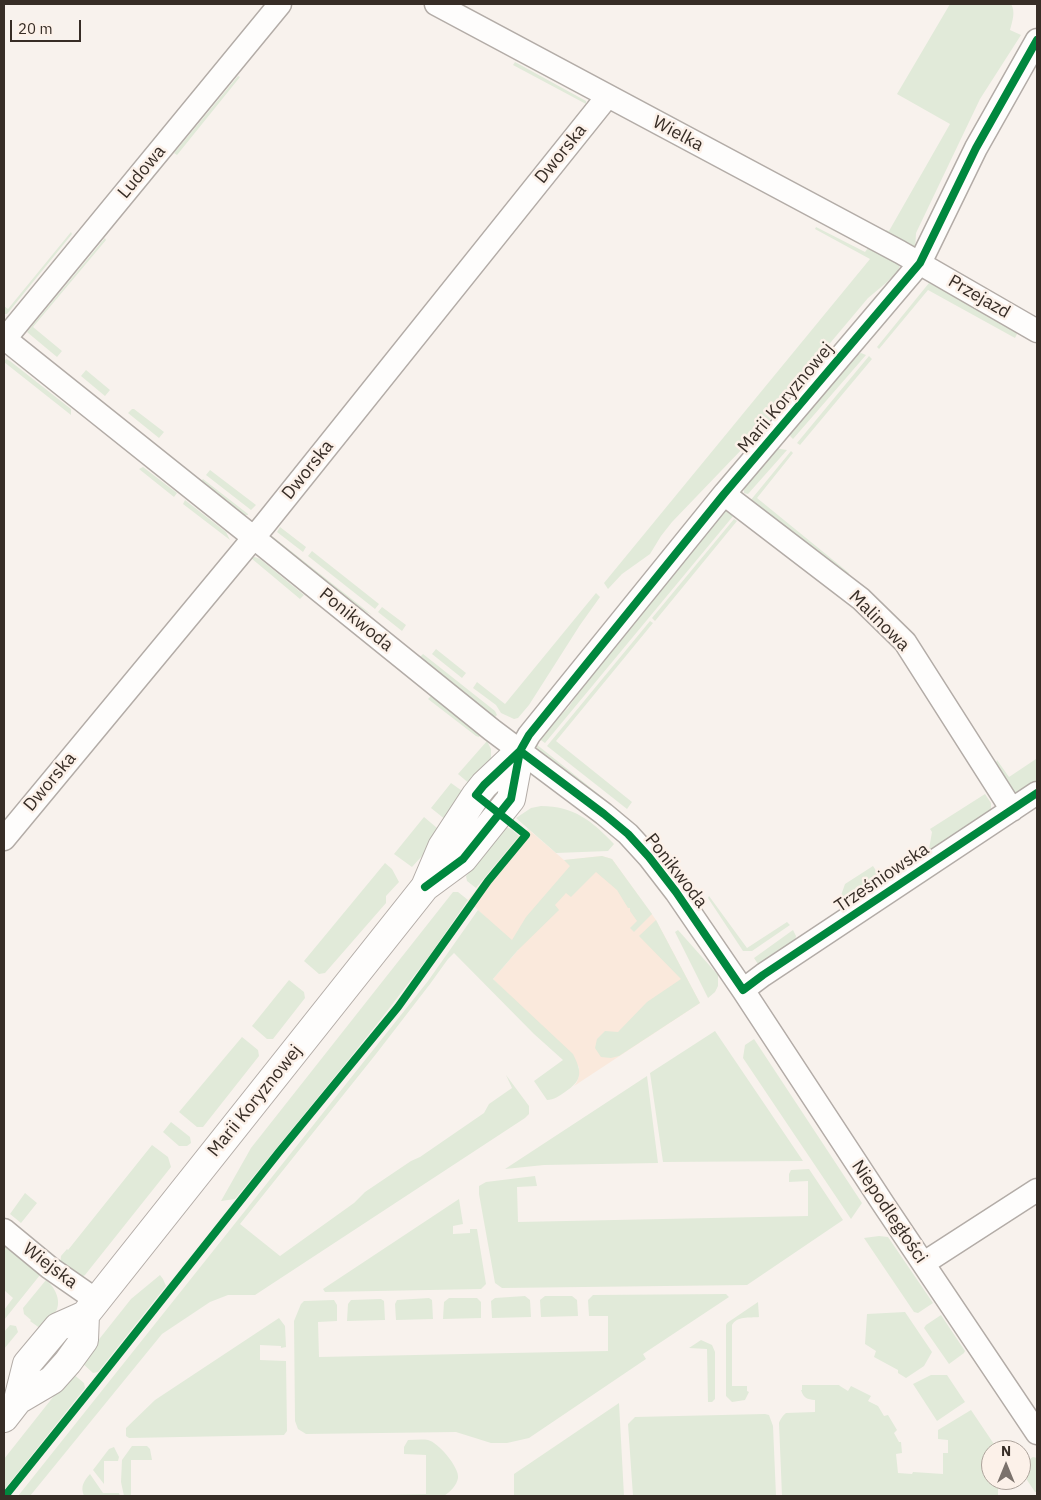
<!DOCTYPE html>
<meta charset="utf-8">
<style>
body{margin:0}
#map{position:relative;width:1041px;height:1500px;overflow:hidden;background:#f8f2ed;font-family:"IBM Plex Sans",sans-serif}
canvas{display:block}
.frame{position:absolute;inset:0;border:5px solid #372d26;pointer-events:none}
.north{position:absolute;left:981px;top:1440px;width:50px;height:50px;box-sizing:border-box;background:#fcf1e9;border:1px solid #ada39b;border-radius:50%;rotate:0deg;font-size:14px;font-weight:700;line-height:20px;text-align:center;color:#372d26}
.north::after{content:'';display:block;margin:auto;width:18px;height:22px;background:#7b726c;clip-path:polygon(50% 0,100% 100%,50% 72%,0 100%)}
.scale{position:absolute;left:10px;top:20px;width:71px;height:22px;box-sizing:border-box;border:2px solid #372d26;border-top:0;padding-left:6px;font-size:15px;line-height:18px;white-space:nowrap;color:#372d26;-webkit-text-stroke:4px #fcf1e9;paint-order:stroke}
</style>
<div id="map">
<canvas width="1041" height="1500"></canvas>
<div class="frame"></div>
<div class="north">N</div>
<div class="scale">20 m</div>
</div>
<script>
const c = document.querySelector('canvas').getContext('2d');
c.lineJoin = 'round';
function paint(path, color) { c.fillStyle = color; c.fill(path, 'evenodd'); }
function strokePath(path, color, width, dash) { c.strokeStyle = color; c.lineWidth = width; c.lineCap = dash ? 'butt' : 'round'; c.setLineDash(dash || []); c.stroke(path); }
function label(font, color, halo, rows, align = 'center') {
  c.font = font + ' "IBM Plex Sans",sans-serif'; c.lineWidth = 5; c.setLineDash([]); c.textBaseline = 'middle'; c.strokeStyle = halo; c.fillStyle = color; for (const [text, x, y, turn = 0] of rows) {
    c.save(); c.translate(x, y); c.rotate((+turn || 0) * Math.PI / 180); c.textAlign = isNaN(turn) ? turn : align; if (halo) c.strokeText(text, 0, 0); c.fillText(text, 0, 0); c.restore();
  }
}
paint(new Path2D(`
 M528,829L564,860L602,856L612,859L656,920L700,1003L574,1086L577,1082L579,1075V1067L493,979L518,950L468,900L519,836Z`), '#fae9dc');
paint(new Path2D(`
 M950,4H1011C1016,12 1012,22 1010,30L1021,35L980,99L916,233L915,252L883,236L886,230L889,231L950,124L897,94Z
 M515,62L586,101V104L513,65Z
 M238,76L240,77L177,155L174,153Z
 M816,227L865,252L868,248L900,265L898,271L886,283L868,298L831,342L802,373L769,421L672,522L661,536L650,554L622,574L608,589L604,583L870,259L815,229Z
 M71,232L72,234L7,314H4V306L8,309Z
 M105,238L106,240L33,327L62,351L57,357L27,332Z
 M929,283L1015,328L1017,334L1015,338L928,290L879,349L877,347Z
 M861,353L866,355L793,439L790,436L792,429L854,356Z
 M869,356L872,359L800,445L797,443Z
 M6,359L10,361L71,409V415L4,362Z
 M86,370L110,390L105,396L81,376Z
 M132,409H134L164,432L159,438L128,413Z
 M774,448L787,450L748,494L744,493V483Z
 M791,451L793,453L757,498L849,573L844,580L750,501Z
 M143,467L177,493L174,497L139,469Z
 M210,470L256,505L251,510L206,475Z
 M203,479L248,514V515H240L199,483Z
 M185,500L226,532L230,540L183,504Z
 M726,510L734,515L545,743L538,738L542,732L568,708L592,673Z
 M734,519L737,521L655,621L652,618Z
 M280,527L306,547L303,552L277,532Z
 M272,536L372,615L348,602L272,541Z
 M312,551L379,604L375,609L308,556Z
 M255,557L260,559L304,595L300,599L251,558Z
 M596,593L600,597L580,625L529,705L518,718L514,719L501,713L496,705L473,688L477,682L505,704Z
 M382,607L406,625L402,631L378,612Z
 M650,621L653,623L556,741L632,802L627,809L547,746Z
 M436,649L466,673L462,678L432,654Z
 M423,654L495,711L497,715L495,717L419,658Z
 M431,696L481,734L479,737L476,736L428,699Z
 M487,741L491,749V761L471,785L458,774Z
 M536,744L621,812H619L538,752Z
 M1036,759L1037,761V782L1018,795L1013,794L994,767L997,760L1009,777Z
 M451,783L465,793L446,820L431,808Z
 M985,794L991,803V813L928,855L932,832L930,829Z
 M541,806C574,806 592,821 614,844L608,851L556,853L516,818L531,808Z
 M424,817L443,833L412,867L394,854Z
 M506,827L511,829L519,836L476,888L467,881L466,876L480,861Z
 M602,856L612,859L652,914L634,932L630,928L637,921L630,911V908H628L617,890L596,872L571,897L566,893L555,905L559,910L518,950L493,979L573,1054C582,1072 583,1080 565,1092C559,1096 554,1100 547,1100L534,1081L563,1060L534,1034L454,953L448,959L430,984L376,1054L240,1224L280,1256L354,1203L365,1192L411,1161L420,1157L484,1113L489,1104L512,1088L506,1075L529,1106V1114L525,1118L255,1295H228L210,1302L162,1334L30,1496H18L428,981L478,910L512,940L526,917L570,866L564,860Z
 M385,863L392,869L399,882L386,896V903L325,973L319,974L304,961Z
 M873,866L884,883L843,910L838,904L845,884Z
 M453,892H458L468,900L430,955L381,1019L341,1069L235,1199L221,1201L251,1148Z
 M709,896L747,948L787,922L790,925L752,951H743L708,898Z
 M656,920L700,1003L619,1056L611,1058L601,1057L595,1048L597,1039L605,1031L618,1032L647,1002L681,979L639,936Z
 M678,930L718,975V986L715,992L708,998L675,932Z
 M793,930L796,936L795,941L758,964L754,958Z
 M289,980L304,992L305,998L273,1039H267L252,1026Z
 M715,1031L803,1161L663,1162L650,1073Z
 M242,1037L258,1050L259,1056L203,1127H197L179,1112Z
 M754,1039L862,1203L851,1219L743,1058L745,1045Z
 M647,1076L658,1163L544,1165L505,1169Z
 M171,1122L190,1137L191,1143L187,1146H179L163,1132Z
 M152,1145L168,1157L171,1167L85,1275L82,1277L60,1264L61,1256L67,1249L68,1250Z
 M809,1169L843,1220L747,1285L502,1288L495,1283L479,1194V1186L486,1182L535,1176L537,1186L517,1187L518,1222L808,1216V1181L789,1182V1174L791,1170Z
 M25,1193L37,1203L21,1223L10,1214Z
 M459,1199L463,1224L453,1226V1234L470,1233V1229H477L486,1284L481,1289L325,1292L323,1289Z
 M879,1236L888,1237L933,1303L918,1313L914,1312L864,1238Z
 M4,1245L40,1275L4,1320V1310L13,1298L4,1290Z
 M160,1275L163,1279L166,1286L98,1372L93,1373L81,1362L131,1299Z
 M46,1280C54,1286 61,1299 57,1309C54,1316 46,1323 41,1329L30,1321L31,1320L24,1314L23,1308Z
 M726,1294L729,1297L643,1354L646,1359L529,1438L507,1443H491L456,1432L306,1434L298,1429L295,1421L294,1321L301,1304L304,1301L334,1300L337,1305V1321L318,1322L319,1357L608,1351V1316H589L588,1300L593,1295Z
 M525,1296L530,1300L531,1317L492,1318L491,1301L495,1298Z
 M545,1296H572L577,1300L578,1316L541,1317L540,1300Z
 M429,1298L432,1300L433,1319L396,1320L395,1304L397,1300Z
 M449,1298H477L481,1302V1318L443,1319L444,1302Z
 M381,1299L384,1301L385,1320L347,1321L348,1304L351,1300Z
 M758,1302L759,1317C749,1318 737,1316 732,1325V1386H747V1391L749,1392L745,1400L732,1402L726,1396V1325L727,1323Z
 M905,1312L932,1352L924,1366L906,1378L898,1373V1370L874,1357L876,1351L865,1344L867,1314Z
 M941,1315L965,1351L964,1353L949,1364L924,1328L926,1325Z
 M279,1318L285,1326L286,1347L281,1348V1346L260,1345V1360L286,1361L287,1431L284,1435L129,1438L126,1436V1428L155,1400Z
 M10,1325L16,1326L18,1332L4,1349V1332Z
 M701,1340L712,1345L715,1352V1399L712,1402H708L707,1349L689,1348Z
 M72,1373L84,1383L85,1388L4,1490V1459Z
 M931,1375H947L965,1402L937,1421L913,1384Z
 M802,1385H839L840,1386L848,1391L851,1386L871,1396L868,1401L878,1406L884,1416L888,1415L897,1430L894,1433L899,1442H901L902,1453L896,1454L898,1473L912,1474L913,1472L943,1474V1453H948V1440L938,1439V1430L971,1410L998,1450H991V1480H998V1496H782L779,1423C780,1420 783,1415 786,1413L815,1412V1400C807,1399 804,1399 801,1390H802Z
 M619,1403L624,1496H514V1474Z
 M765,1414L769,1415L773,1426L776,1496H633L628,1424L635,1417Z
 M408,1440C415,1440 422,1439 428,1440C438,1442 460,1468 458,1478C457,1485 450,1492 444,1496H342L426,1494V1455L404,1454V1447Z
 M132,1446H147L150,1449L152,1460H131V1496H124L121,1482L122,1460Z
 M114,1447L119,1457L118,1461H104V1484L93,1470L109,1449Z
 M1033,1457L1037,1458V1492H1035L1021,1471V1464Z
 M90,1474L103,1493H119L120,1496H84C80,1486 84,1481 90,1474Z`), '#e1ead9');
const minor = new Path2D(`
 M436,4L900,252L1037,331
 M4,338L253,537L492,730L604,814L628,834L649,857L676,892L743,990L884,1205L1037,1433
 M4,340L280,4
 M724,494L861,599L905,642L1012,810
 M520,751L529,735L724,494L920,263L976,148L1037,40
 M4,839L265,524L607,97
 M743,990L763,975L1037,793
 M4,1230L50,1268L96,1300
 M924,1263L1037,1190`);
const tertiary = new Path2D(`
 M425,887L463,859L511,799L520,751
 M18,1400L52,1380L68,1362L84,1340L85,1315
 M4,1418L18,1400L27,1364L58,1327L85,1315L425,887L442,847L476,795L484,785L520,751`);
strokePath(minor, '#b3aca7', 25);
strokePath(tertiary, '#b3aca7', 30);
strokePath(minor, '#fefdfc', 22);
strokePath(tertiary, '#fefdfc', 28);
strokePath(new Path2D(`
 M520,751L604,814L628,834L649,857L676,892L743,990L763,975L1037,793
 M425,887L463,859L511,799L520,751
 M5,1496L95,1384L279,1152L398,1007L488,881L526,835L476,795L484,785L520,751L529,735L724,494L920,263L976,148L1037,40`), '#00873e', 8);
label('18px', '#372d26', '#fcf1e9', [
 ["Wielka",678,134,28],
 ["Dworska",561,154,-51],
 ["Ludowa",142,172,-50],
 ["Przejazd",979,297,30],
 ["Marii Koryznowej",786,398,-50],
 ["Dworska",308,470,-51],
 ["Ponikwoda",356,620,39],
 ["Malinowa",879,621,45],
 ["Dworska",50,782,-50],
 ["Ponikwoda",676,871,52],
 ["Trześniowska",882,878,-34],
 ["Marii Koryznowej",255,1101,-51],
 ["Niepodległości",889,1212,56],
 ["Wiejska",50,1266,37]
]);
</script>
